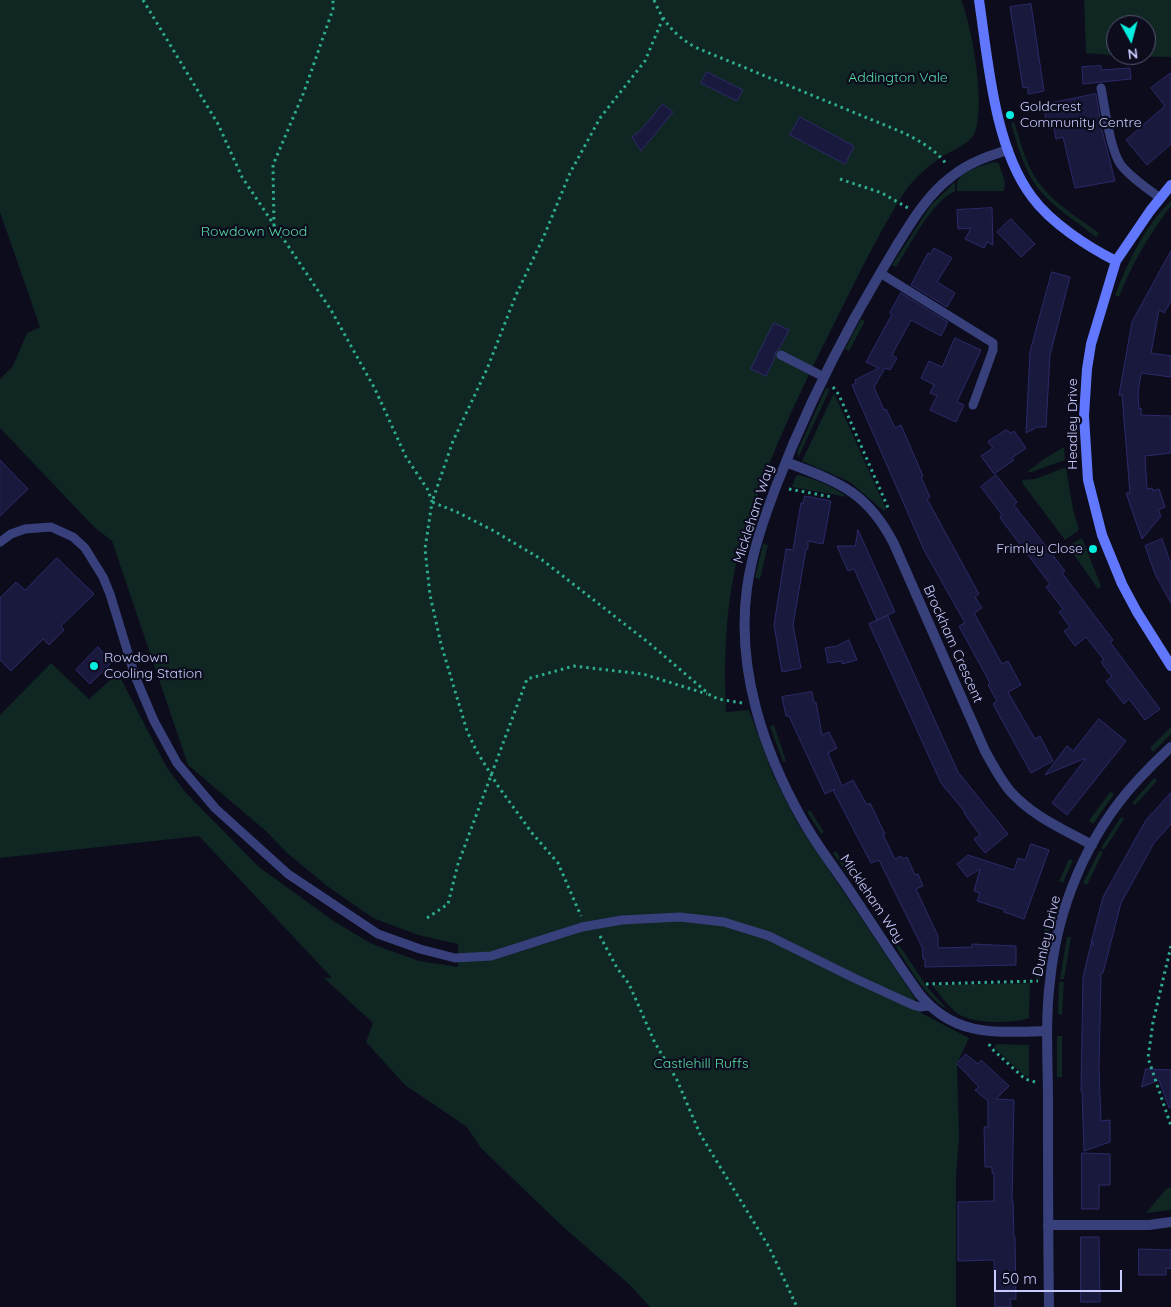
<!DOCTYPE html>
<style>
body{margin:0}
#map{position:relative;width:1171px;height:1307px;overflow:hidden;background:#0c0c1d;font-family:Quicksand,sans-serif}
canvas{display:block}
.north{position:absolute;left:1106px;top:15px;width:50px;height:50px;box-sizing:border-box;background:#0c0c1d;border:1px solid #575877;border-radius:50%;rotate:173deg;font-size:14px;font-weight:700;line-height:20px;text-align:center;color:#c8cbfe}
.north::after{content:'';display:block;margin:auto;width:18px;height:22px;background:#04efdf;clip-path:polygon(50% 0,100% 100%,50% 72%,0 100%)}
.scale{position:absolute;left:994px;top:1270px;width:128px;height:22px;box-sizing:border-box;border:2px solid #c8cbfe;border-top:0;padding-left:6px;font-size:15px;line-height:18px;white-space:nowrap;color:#c8cbfe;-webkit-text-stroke:4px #0c0c1d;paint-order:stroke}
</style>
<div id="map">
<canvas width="1171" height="1307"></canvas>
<div class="north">N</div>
<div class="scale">50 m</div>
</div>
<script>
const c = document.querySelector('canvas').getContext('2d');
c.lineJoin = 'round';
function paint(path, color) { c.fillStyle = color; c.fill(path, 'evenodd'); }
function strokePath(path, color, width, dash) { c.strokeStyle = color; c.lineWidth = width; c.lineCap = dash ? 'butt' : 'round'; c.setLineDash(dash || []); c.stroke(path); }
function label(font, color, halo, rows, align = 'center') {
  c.font = font + ' Quicksand,sans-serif'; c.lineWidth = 4.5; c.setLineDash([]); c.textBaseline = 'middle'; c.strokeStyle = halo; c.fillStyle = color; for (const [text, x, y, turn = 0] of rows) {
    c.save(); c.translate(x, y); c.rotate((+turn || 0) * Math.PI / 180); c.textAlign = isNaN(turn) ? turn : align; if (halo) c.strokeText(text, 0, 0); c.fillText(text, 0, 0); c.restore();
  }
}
paint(new Path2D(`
 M0,0H961C972,26 986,106 975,132C971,144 951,151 941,157C927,167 911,181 902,196C875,240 853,286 830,332C797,398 765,465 745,536C741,549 736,561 734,574C725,620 724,665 726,712L749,710L773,775L798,824L913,995L921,1013L969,1038L957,1064L959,1138L956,1176V1307H650L630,1285L560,1224L481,1148L467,1127L405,1085L366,1042L373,1023L324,978H332L199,836L0,858V715L51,663L89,699L118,673L167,768L186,793L259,867L335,922L372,944L419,961L458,967V944L418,935L373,918L327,886L286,852L267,832L188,765L112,541L94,527L0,428V379L13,366L27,333L40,327L0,212Z
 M1084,0H1171V57L1125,56L1086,53ZM1116,25H1146V55H1116Z
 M1014,122C1021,143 1026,166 1039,183C1054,204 1079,218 1099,233L1096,237C1075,220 1047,204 1033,181C1022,163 1017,143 1011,123Z
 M996,162L999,164L1005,182L1004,191H957C957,187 956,182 959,179C963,171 987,163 996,162Z
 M955,182V191C930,203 911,244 896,267L892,265L931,205Z
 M1171,201V206C1149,234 1132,264 1119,297L1115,295C1128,262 1145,225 1171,201Z
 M861,319L865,321L849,351L845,349Z
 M826,388L830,389L798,458V450Z
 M834,393L886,509L884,511L850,482L802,461Z
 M1064,447L1065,460L1031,472H1027L1044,459Z
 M1064,468H1066L1073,509L1079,530L1065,540L1023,484L1022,480L1035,479Z
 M799,475C816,479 834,487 847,497L792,487L796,476Z
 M1082,538L1101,586L1098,589L1068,546Z
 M763,544L768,545L760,579L755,578Z
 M774,725L786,761L783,762L770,726Z
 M1171,727V734L1153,752L1150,748Z
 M1154,778L1157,781L1135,805L1132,803Z
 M1110,792L1114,794L1093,824L1089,821Z
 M810,810L824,832L821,834L807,812Z
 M1121,817L1124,819L1104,850L1101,848Z
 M1100,850L1103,852L1087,885L1083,883Z
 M836,851L855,879L852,881L833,853Z
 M1069,859L1073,860L1063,883L1059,881Z
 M1055,894L1059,895L1051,919L1047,917Z
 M1045,928L1049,929L1040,979L1036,978Z
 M1067,937H1071L1064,979H1060Z
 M899,945L928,988L947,1009C924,996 911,969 896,947Z
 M1059,982H1064L1062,1015L1058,1014Z
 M1030,983L1029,1018C1012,1024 971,1024 957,1013C948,1006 940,995 933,986L934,985Z
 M1057,1036H1062V1077H1057Z
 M996,1044L1029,1045V1076L1026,1077L994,1048Z
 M1171,1187V1210L1146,1213L1166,1189Z`), '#0f2622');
const building = new Path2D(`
 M1031,4L1044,91L1028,94V87L1023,88L1010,7Z
 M1101,66V70L1130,68L1131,79L1083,84L1082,67Z
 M707,72L743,90L737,101L701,83Z
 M1171,73V144L1147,165L1126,140L1165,106L1151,88Z
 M1096,94L1102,130L1115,181L1075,188L1063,137L1056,139L1054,128L1048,129L1043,105Z
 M663,104L673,112L641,151L632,137L640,131Z
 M800,117L854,146L845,164L790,135Z
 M992,208L993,245L987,242L984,248L965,239L971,228L958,229L957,210Z
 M1011,219L1035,244L1021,257L997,232Z
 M934,248L952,258L937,282L955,293L947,307L911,285L928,253L930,254Z
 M1171,251V301L1164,313L1159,310L1151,353L1171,356V377L1141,373L1138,393L1139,409L1141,408V415L1171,416V453L1145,456L1147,489L1152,488L1153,491L1159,489L1165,507L1158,510L1161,516L1142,539L1126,493H1130L1122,395H1119L1132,322Z
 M1052,272L1070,277L1050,355L1046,427H1037L1026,433L1030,352Z
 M901,293L948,322L941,336L911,320L892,355L897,358L890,370L885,368L874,387L884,410L886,409L895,428L901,425L923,476L921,477L930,497L927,499L979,594L975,597L982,608L974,613L1002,664L1008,661L1021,685L1008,692L1035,739L1040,736L1053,761L1031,773L993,704L997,701L988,685L990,683L959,626L965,623L924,550L852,385L856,383L855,380L879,368L866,362L892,314L890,313Z
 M774,323L789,330L779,349L775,353V357L766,376L751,369Z
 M955,338L981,350L957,402L964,405L956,422L930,410L937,396L930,393L934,385L921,378L929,361L942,367Z
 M1006,430L1011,433L1014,431L1026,448L1012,458L1014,460L994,474L981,456L993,448L988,442Z
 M0,460L28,489L0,516Z
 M996,475L1017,502L1014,505L1065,571L1062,573L1113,640L1110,642L1160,709L1145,720L1129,699L1124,704L1106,681L1112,677L1101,662L1104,660L1086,637L1075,646L1064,631L1070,627L1059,612L1063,609L1046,587L1050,584L1000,518L1002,515L981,487Z
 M805,496L831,501L823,544L808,541V549H806L793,625L801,668L782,672L774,625L786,549L793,550L801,503H803Z
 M858,530L895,612L877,620L854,569L848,571L837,546H855Z
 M1162,539L1171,564V603L1155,574L1145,546Z
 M57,558L94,594L61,626L64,630L49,645L43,639L11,671L0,660V598L16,582L25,590Z
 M888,616L958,772L1008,834L985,853L974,839L980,835L964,813L965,812L941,783L869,624Z
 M849,640L857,660L842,664V661L828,663L825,648L837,646Z
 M98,647L112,662L90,684L76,670Z
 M812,692L814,703L816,702L822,735L829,732L837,748L828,753L842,786L853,780L867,805L870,803L885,834L883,835L895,859L901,856L903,859L907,857L915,875L918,874L923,886L916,889L938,936V948L972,947V944L1016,946V965L925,967V959H923L922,947L879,860L871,863L833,790L835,789L825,794L789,716H786L782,697Z
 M1099,719L1126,741L1067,815L1052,803L1086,758L1045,775L1067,746L1073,751Z
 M1171,793V824L1154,843L1121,903L1103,973H1101L1099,1069L1101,1121L1110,1120V1142L1084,1151L1082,1091H1081L1083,977L1091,944H1094L1091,943L1103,897L1146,820Z
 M1031,844L1049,850L1024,919L1004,912L1005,910L977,901L980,893L974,891L980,869L967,877L957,864L968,855L1014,870L1018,858L1025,860Z
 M966,1054L978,1064L981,1060L1009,1086L996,1099L1014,1100L1012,1201H1013L1014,1237H1015L1016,1299H1010L1011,1307H995L994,1260L958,1261V1202L994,1201V1173H992V1167H985L984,1127H988V1101L975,1090L979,1087L957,1064Z
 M1146,1069L1171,1070V1107L1169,1108L1159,1080L1142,1087Z
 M1082,1153L1110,1154V1185H1099V1209H1082Z
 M1081,1237H1099L1100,1302H1081Z
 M1139,1249L1171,1250V1269L1166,1268V1275H1139Z`);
paint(building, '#19183d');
strokePath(building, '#2c2a69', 1);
strokePath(new Path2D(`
 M143,0L218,124L242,177L331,310L375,389L406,457L428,490L432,502L425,549L430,595L441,644L467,731L476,750L498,786L532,833L558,863L581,916
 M654,0C663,22 676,37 697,48L904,133C920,141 936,150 947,165
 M663,18L645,61L600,118L570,173L544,236L516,295L487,369L453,441L432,502L457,512L494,531L541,559L649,643L710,695L718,699L742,703
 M840,179L882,193L908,208
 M274,226L273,165L304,92L333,9V0
 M833,387L839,395L889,510
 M789,489L832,497
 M427,918L448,904L458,864L527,679L574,666L643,674L707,694
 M600,936L617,968L629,984L655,1043L677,1080L700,1134L769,1247L797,1307
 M1171,946L1153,1022L1148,1058L1171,1126
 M926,984L1038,981
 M989,1044L991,1048L1025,1079L1035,1082`), '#2eac8f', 3, [2.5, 4]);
strokePath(new Path2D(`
 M1101,88C1105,108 1110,150 1121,165C1131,178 1147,188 1160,198
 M880,273L993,343V350L973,405
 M781,355L824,377
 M0,542L11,534L25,529L51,527L73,537L85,548L103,577L110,594L135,676L154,721L177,763L215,808L288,874L378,934L420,949L455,958L491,956L582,927L622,920L680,917L724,922L769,936L854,978L913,1005L920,1007L929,1006`), '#37407b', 9);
strokePath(new Path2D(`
 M1008,150C988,156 968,163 951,177C926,196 910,224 894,250C880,273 867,296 854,319C825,372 799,427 777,484C764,518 752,552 747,588C736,668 763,750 802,819C817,846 837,871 854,897C876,930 897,963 920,995C956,1038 997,1032 1047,1031
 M786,462C838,482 867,491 894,544L985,751C993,765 1000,779 1010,791C1032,816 1063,829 1092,845
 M1048,1225H1149L1171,1222
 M1049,1307C1048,1239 1048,1170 1048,1102C1048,1062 1045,1021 1050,981C1057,908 1087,836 1136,782C1147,770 1159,758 1171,747`), '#37407b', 10);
strokePath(new Path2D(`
 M979,0C988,60 994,147 1032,197C1051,223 1088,247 1116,261
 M1171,185L1150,211L1116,261L1091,344L1087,369L1084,416L1088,480L1102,535L1122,584L1137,612L1171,666`), '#6177fd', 10);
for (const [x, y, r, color] of [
 [1010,115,5,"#04efdf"],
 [1093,549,5,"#04efdf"],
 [94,666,5,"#04efdf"]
]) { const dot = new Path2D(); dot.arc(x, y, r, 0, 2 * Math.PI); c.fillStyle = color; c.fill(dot); strokePath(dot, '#0c0c1d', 2); }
label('14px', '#56dca4', '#0c0c1d', [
 ["Addington Vale",898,78],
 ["Rowdown Wood",254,232],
 ["Castlehill Ruffs",701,1064]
]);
label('14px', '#c8cbfe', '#0c0c1d', [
 ["Goldcrest",1020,107],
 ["Community Centre",1020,123],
 ["Frimley Close",1083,549,"right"],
 ["Rowdown",104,658],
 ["Cooling Station",104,674]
], 'left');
label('14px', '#c8cbfe', '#0c0c1d', [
 ["Headley Drive",1073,424,-90],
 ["Mickleham Way",754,514,-72],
 ["Brockham Crescent",953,644,66],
 ["Mickleham Way",872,899,56],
 ["Dunley Drive",1047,936,-77]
]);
</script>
